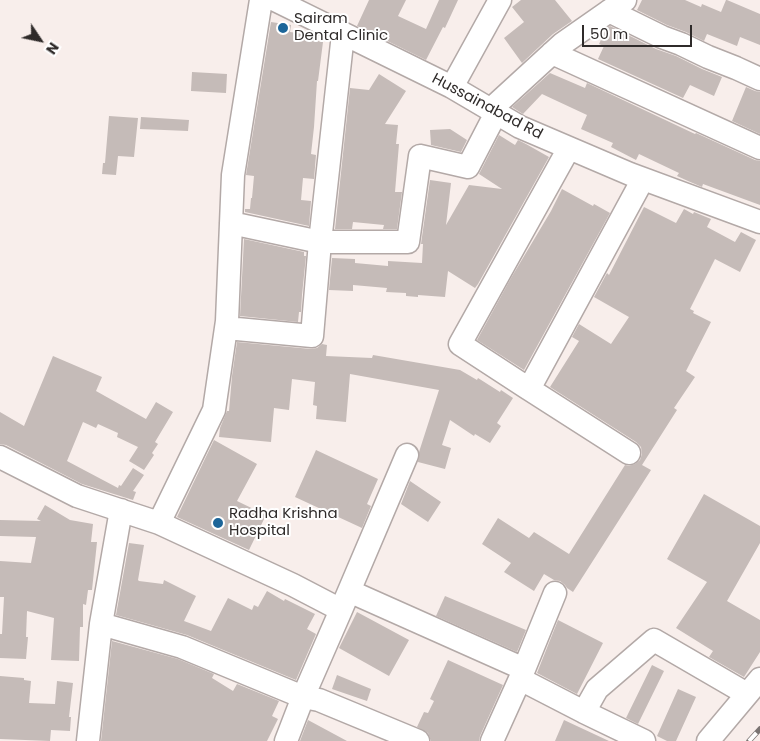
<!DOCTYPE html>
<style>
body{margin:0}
#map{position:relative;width:760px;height:741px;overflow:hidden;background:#f8eeeb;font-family:Poppins,sans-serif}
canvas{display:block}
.north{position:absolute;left:15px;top:15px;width:50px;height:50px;-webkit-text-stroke:4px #fff;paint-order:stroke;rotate:124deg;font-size:14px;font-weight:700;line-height:20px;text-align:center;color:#2f2b2a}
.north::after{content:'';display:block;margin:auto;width:18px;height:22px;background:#2f2b2a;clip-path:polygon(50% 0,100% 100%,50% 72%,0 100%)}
.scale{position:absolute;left:582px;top:25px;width:110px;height:22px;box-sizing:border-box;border:2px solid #2f2b2a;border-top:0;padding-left:6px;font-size:15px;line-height:18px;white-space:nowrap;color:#2f2b2a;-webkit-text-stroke:4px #fff;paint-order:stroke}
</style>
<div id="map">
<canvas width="760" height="741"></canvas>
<div class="north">N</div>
<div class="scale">50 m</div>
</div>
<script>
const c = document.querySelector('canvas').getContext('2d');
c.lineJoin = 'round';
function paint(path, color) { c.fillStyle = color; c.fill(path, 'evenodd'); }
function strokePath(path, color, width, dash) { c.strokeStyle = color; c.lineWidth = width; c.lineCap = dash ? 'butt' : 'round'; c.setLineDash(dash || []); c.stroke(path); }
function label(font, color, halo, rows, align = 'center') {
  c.font = font + ' Poppins,sans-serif'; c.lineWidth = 4; c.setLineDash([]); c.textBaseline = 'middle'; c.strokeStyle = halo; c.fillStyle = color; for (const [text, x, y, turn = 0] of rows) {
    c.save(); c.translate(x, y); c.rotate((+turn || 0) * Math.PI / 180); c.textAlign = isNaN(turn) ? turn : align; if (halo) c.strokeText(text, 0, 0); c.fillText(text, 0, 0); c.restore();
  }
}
paint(new Path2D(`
 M369,0H406L398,16L426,29L439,0H458L445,28L443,27L426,60L357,26Z
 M521,0H555L572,21L553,34L522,63L504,38L524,22L512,7Z
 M642,0H685L701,7L702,4L721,12L726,0H727L760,14V45L740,37L737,46L707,34L704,41L686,32L667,25L637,10Z
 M271,22L291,25L290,32L305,34V38L323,42L318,81H317L314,127L311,154L316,155L314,179L303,178L301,200L311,201L309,226L245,212V209H250L251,198H252L254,176L246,175Z
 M610,26L656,49L676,56L702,69L722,77L714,96L690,85L683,98L598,59L604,46L599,44L606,29Z
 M192,72L227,74L226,93L191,91Z
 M550,73L585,88L587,83L695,134L696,133L755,160L760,161V205L703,184L702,187L688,181L677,176L679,173L639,154L636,160L611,147L613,143L581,129L587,115L542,94L523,114L512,107Z
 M379,74L406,91L385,124L398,125L396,144H399L395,192H402L397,229H383L384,225L353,222L352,229H335L350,88L369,90Z
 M746,87L755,91L760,92V134L732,121Z
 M109,116L138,118L134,157L118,156L116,175L102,174L103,163H105Z
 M141,117L189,120L188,131L140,129Z
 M450,129L467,140L461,152L431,145L430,130Z
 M499,135L515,145L518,140L526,144L549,157L478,284L475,288L448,271L445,297L418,295V297L406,296V293L386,292L387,288L353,285V291L329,290L332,258L355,259V263L388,266V261L422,263L423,244H421L430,180L451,183L446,225L469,185L502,189L479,174Z
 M562,189L593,206L594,204L610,213L524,370L477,340L511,278L551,211Z
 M644,207L676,223L684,209L693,214L694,212L711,219L707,227L735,242L741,232L756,240L740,272L715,259L690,309L694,311L693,313L711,322L686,371L695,377L674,408L677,410L642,465L651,470L573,592L567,588L565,585L560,581L554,580L544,574L534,591L504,572L511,563L482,544L498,518L529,538L534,532L569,554L625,465L629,466L635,464L640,460L642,454L641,447L636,442L550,387L579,341L572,337L579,324L611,344L629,317L594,297L607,273L609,275Z
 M244,239L304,252V256H306L302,295L301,312H299L298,322L240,316Z
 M237,342L311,349L317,348L322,344L327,345L326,356L372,358L373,355L460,370L477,380L478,378L500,392L501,390L513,398L497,423L501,426L490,443L475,434L474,436L450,420L442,445L451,448L445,469L418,462L419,452L439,390L350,374L346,422L316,419L317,406L313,405L315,382L292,379L289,410L274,408L271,442L219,437L220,428L227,411H229L232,376Z
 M53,356L102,377L96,391L146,419L156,402L173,412L155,442L158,444L152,453L154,455L144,470L129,461L138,447L117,437L118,433L98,424L96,428L83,422L67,461L118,488L119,485L121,486L133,468L144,475L133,491L136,492L133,500L82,484L6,445L0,444V412L24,426Z
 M214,440L257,464L237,501L266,515L249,550L177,517Z
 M316,450L378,479L367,504L371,506L362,528L295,497Z
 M410,481L441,502L428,522L401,504Z
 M704,494L760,526V543L727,601L760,620V652L744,677L709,657L713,651L676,628L707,582L667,559Z
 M45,505L70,520L93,524L91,542H97L92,590H88L86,605L83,604V627H80L79,661L51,660L54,618L27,611L26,637H28L26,659L0,658V634H2L4,597H0V561L31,563L36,537L0,536V520L41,521L37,519Z
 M129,543L144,545L138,580L139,581L163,584L164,580L196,596L184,621L211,631L228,598L252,610L254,605L258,607L267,591L284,601L285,599L315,614L307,629L316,634L296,680L187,635L116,615Z
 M445,596L526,630L517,652L436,616Z
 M357,612L409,640L389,676L339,648Z
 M558,620L603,643L577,694L537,673Z
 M112,641L178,659L214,674L212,678L233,691L237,684L279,701L272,716L278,719L267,741H101Z
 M448,660L503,685L480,736L479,741H431L428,733L417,727L424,712L428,713L434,701L430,699Z
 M652,665L664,671L638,724L626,718Z
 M337,675L371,689L367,701L332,689Z
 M0,676L24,678V680L31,681L29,703L55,704L57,681L73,683L69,717H71L70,731L51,730L50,741L0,739Z
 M678,689L696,697L676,741H667L657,736Z
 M308,720L347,741H300Z
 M564,720L609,741H555Z`), '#c5bbb8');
const minor = new Path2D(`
 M275,0L452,87L520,127L630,174L760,222
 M609,11L662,37L681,44L708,57L736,68L760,79
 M343,34L320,242H408L420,156L468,167L496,113
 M552,53L760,148
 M452,87L500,0
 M490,110L562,44L625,0
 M569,148L460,344L529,389L643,179
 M226,328L312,336L320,242L231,223
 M529,389L629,453
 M0,457L77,496L159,523L293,585L341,610
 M159,523L214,410L227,321L233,175L261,0
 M349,591L524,669
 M101,624L182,647L303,697L319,700L418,741
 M520,679L555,593
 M584,712L597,689L654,640L747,694
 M88,741L101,624L121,510
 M286,741L303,697L341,610L407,455
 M492,741L520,679L584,712L644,741
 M708,741L760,679`);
strokePath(minor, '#b3a9a7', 25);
strokePath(minor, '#fff', 22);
const rail = new Path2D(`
 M749,741L760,729`);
strokePath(rail, '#7a7472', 5.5);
strokePath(rail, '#fff', 4, [11]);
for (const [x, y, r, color] of [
 [283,28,6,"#1c6599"],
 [218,523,6,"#1c6599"]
]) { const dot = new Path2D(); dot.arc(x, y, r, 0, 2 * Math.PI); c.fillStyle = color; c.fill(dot); strokePath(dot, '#fff', 2); }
label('15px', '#2f2b2a', '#fff', [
 ["Sairam",294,19],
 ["Dental Clinic",294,36],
 ["Radha Krishna",229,514],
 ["Hospital",229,531]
], 'left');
label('15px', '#2f2b2a', '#fff', [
 ["Hussainabad Rd",487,107,28]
]);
</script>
